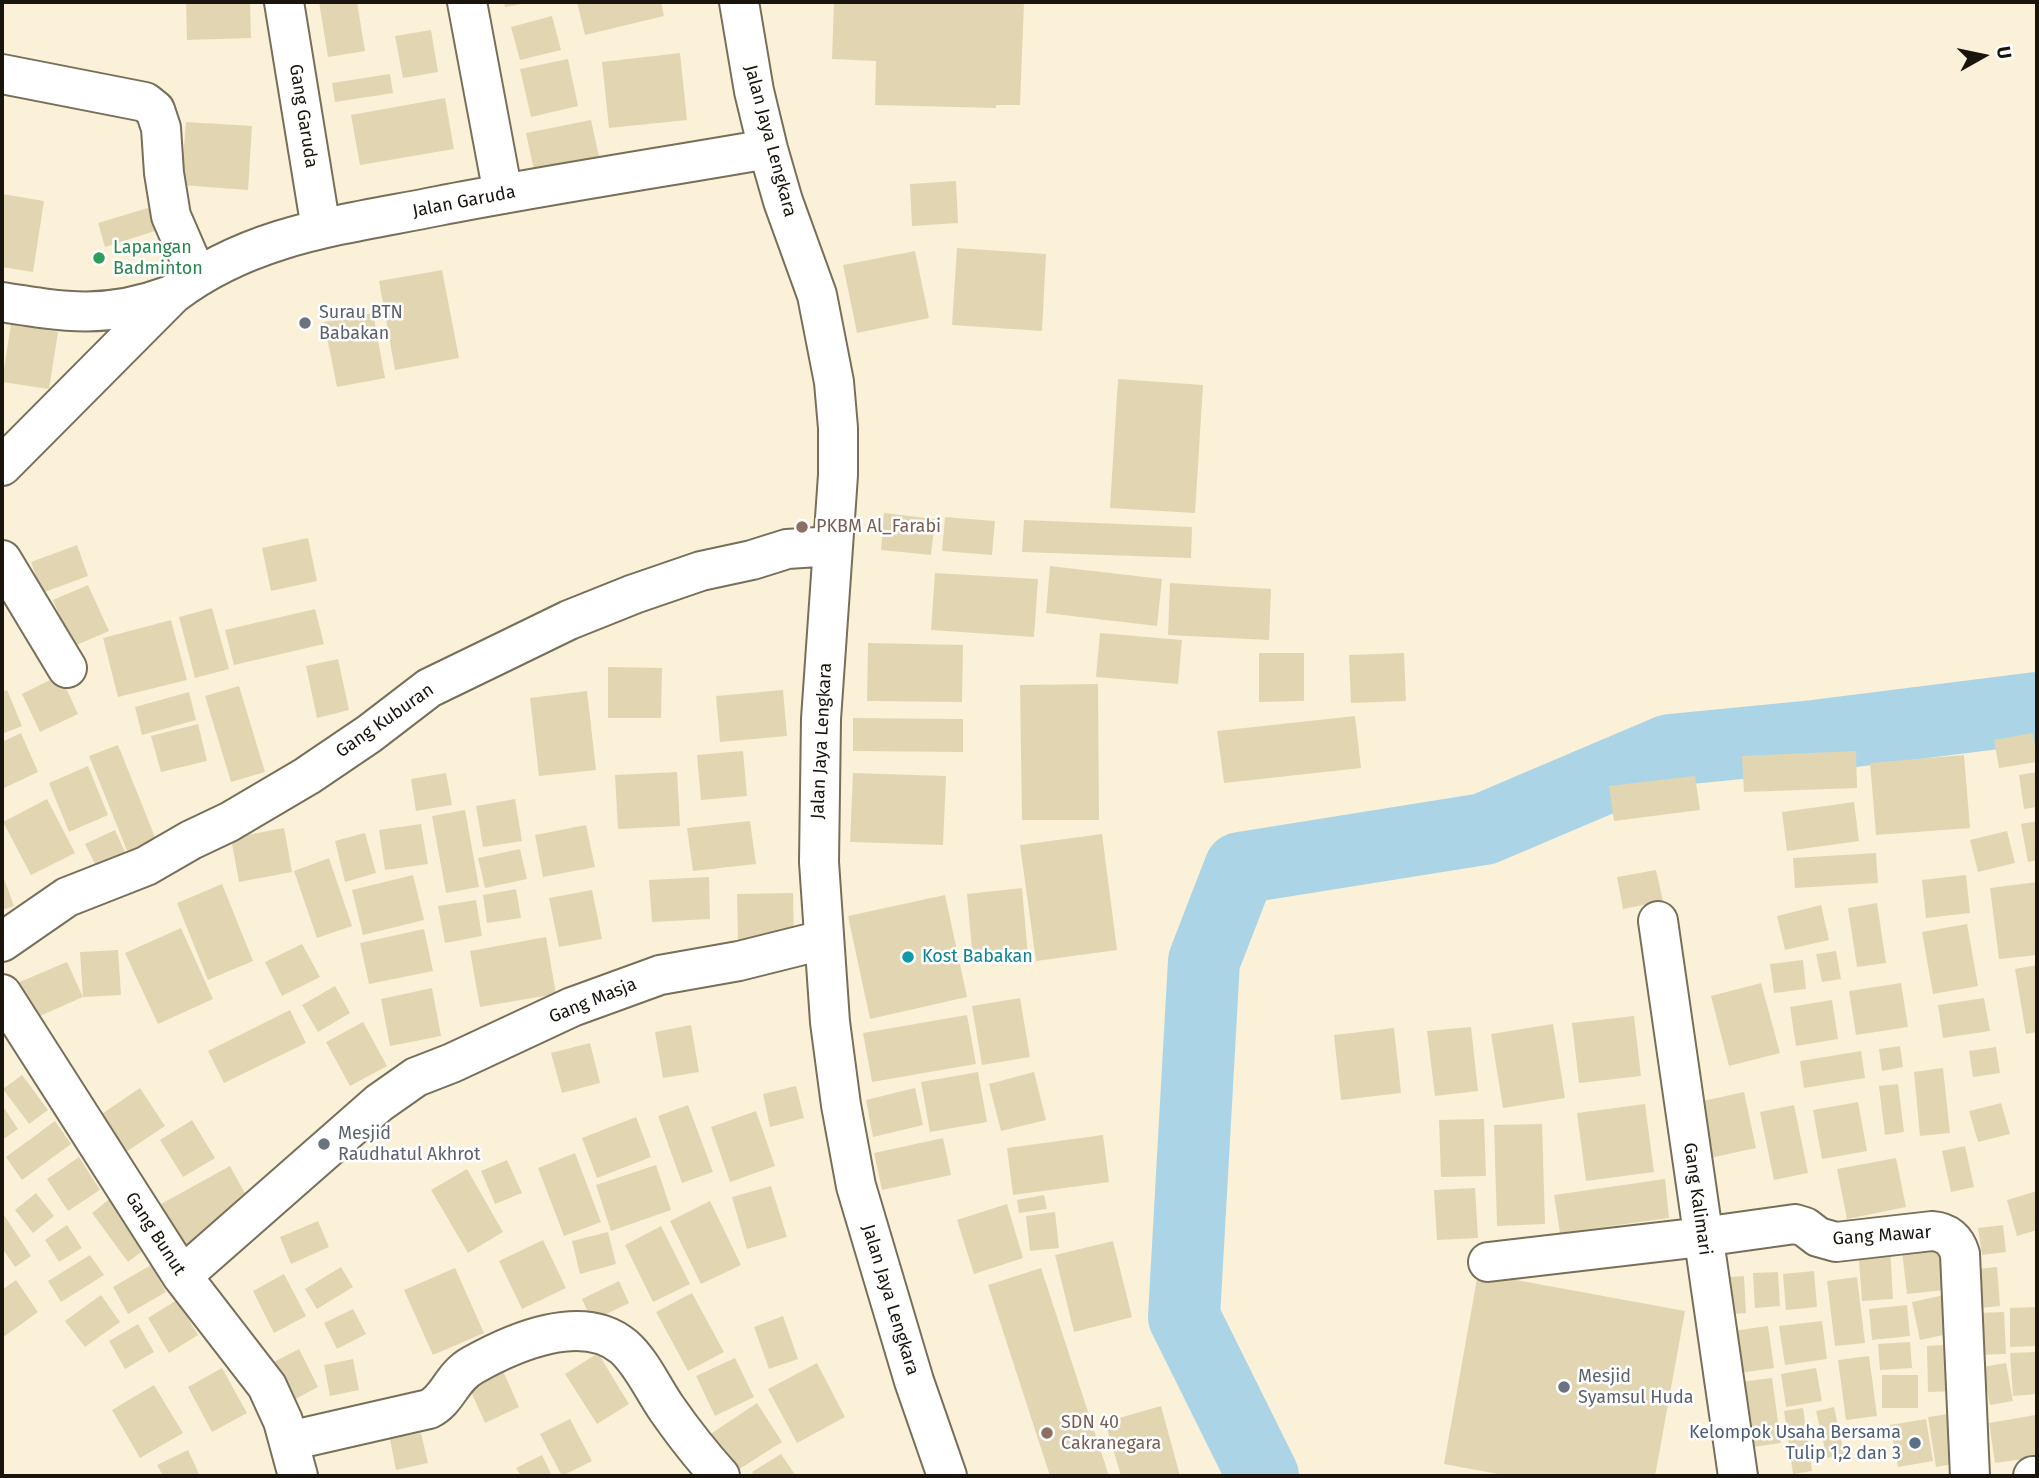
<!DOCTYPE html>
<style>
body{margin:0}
#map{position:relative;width:2039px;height:1478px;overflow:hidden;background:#faf1d8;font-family:"Fira Sans",sans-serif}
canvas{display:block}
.frame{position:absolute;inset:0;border:4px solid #19150d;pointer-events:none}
.north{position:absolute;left:1948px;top:21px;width:70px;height:70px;-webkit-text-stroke:5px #fff;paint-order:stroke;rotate:81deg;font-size:19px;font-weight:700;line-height:28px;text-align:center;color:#19150d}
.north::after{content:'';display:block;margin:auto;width:24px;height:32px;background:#19150d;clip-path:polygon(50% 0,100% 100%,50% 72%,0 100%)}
</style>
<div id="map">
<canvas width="2039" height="1478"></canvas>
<div class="frame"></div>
<div class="north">U</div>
</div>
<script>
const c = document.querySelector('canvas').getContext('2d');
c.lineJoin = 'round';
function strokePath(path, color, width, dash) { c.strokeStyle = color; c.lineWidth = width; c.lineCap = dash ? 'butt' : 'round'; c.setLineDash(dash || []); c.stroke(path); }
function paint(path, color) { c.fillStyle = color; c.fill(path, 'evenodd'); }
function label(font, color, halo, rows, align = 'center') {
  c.font = font + ' "Fira Sans",sans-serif'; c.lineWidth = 5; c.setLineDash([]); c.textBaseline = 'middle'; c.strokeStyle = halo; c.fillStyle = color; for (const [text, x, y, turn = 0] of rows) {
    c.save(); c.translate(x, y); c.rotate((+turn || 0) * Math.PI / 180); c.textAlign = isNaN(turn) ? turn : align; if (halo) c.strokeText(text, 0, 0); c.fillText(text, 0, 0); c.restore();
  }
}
strokePath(new Path2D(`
 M1263,1476L1184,1317L1204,961L1240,868L1484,829L1670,750L1814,736L2037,708`), '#abd5e6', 72);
paint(new Path2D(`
 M186,2H250L251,38L187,40Z
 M319,2H357L365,51L328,57Z
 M504,2H528V3L505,7Z
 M577,2H661L664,16L585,35Z
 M834,2H1024L1020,105H996V108L875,105L876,61L832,59Z
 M552,16L561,50L520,60L511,27Z
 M431,30L438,72L403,78L395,36Z
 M680,53L687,120L609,128L602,62Z
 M568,59L578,106L531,117L520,69Z
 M390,74L393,93L335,102L332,83Z
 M445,98L454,149L360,165L351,115Z
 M591,120L602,170L537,184L526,133Z
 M186,122L252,126L248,190L181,185Z
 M956,181L958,223L912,226L910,184Z
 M2,194L44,201L33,272L2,267Z
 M151,207L158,230L105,247L98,223Z
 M957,248L1046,254L1042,331L952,325Z
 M915,251L929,318L857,333L843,265Z
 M442,270L459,358L395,370L379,281Z
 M373,313L385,378L337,387L324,322Z
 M11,324L58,332L49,389L2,382Z
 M1118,379L1203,385L1195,513L1110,508Z
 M884,513L935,519L931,555L881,550Z
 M945,517L995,521L992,555L942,551Z
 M1024,520L1192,527L1191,558L1022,552Z
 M308,538L317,581L271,591L262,548Z
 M77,545L88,576L42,593L31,562Z
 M1050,566L1162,579L1157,626L1046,613Z
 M935,573L1038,579L1034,637L931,630Z
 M1170,583L1271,589L1269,640L1168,635Z
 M88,585L109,631L72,647L53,600Z
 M212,608L229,669L195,678L179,617Z
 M315,609L324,644L234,665L225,630Z
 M171,620L187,680L118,697L103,638Z
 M1100,633L1182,640L1178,684L1096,677Z
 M868,643L963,645L962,702L867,701Z
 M1259,653H1304V701L1259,702Z
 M1404,653L1406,701L1351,703L1349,655Z
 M338,659L349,710L317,718L306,666Z
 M608,667L662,668L661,718H608Z
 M60,675L78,714L40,732L22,694Z
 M1098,684L1099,820H1022L1020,685Z
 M239,686L265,772L231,782L205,696Z
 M7,690L22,726L2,734V692Z
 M783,690L787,736L720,742L716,696Z
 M587,691L596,770L539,776L530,698Z
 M189,692L196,720L142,735L135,707Z
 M1355,716L1361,768L1224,783L1217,731Z
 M853,718L963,719V752L853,751Z
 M198,724L207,761L161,772L151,736Z
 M21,733L38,772L2,789V742Z
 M2033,733L2037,762L1999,768L1994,740Z
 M118,745L159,847L130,858L89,756Z
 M743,751L747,796L701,800L697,755Z
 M1856,751L1857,788L1744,792L1742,756Z
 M1964,755L1970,828L1876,835L1870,763Z
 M88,766L108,815L69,832L49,783Z
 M677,772L680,826L618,829L615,775Z
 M2037,772V807L2024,809L2019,775Z
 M446,773L452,805L416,811L411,779Z
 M853,773L946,776L943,845L850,842Z
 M1695,776L1700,810L1614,821L1609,786Z
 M47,799L75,853L31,875L3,822Z
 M515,799L522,841L483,847L476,806Z
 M1854,802L1859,841L1787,851L1782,812Z
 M465,810L479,887L446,893L432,816Z
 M750,821L756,864L693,871L687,828Z
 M2037,821V860L2028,862L2021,824Z
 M421,824L428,864L385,870L379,830Z
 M586,825L595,867L543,877L535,835Z
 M284,828L292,872L239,882L231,838Z
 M115,830L129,861L100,874L85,844Z
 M2007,831L2015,863L1978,872L1970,840Z
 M365,833L376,873L345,882L335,841Z
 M1102,834L1117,950L1036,961L1020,845Z
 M520,849L527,879L485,888L478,858Z
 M1876,853L1878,883L1795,888L1793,858Z
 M329,858L352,926L317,938L294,871Z
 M1656,870L1663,901L1623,909L1617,877Z
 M2,873L14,906L2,910Z
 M413,875L424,920L363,935L352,890Z
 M1966,875L1970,913L1926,918L1922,880Z
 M709,877L710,919L652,922L649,880Z
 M2037,882V955L1999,959L1990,888Z
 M222,884L253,961L208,980L177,903Z
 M1022,888L1028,956L973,961L967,894Z
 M516,889L521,918L487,923L483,895Z
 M592,890L602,939L559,947L549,898Z
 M793,893L794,944L738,945L737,894Z
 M945,895L967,997L870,1019L848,916Z
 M476,900L482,936L445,943L438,906Z
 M1877,903L1886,963L1857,967L1848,908Z
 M1821,905L1829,940L1785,950L1777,916Z
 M1967,924L1978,986L1933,994L1922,932Z
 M181,928L213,999L158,1024L125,953Z
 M424,929L433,971L369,984L360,943Z
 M546,937L556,994L480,1007L470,951Z
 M302,944L320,977L282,996L265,962Z
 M118,950L121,995L83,997L26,1022L10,986L67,962L83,997L80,952Z
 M1836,951L1841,979L1822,982L1816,954Z
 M1803,960L1806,989L1774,993L1770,964Z
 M2037,965V1032L2026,1034L2015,969Z
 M1761,983L1780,1053L1729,1066L1711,996Z
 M1901,983L1908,1027L1856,1035L1849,991Z
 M335,986L350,1013L318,1032L302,1005Z
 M432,988L441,1036L390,1046L381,999Z
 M1020,998L1030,1057L982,1065L972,1006Z
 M1984,998L1990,1031L1943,1038L1938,1005Z
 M1832,1000L1838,1039L1796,1046L1790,1007Z
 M290,1010L306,1043L224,1083L208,1051Z
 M967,1015L976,1064L872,1082L863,1033Z
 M1634,1016L1641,1076L1579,1083L1572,1023Z
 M363,1022L387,1066L350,1086L326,1042Z
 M1553,1024L1565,1098L1503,1108L1491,1034Z
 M691,1025L699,1072L663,1078L655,1032Z
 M1471,1027L1478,1091L1435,1096L1427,1031Z
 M1394,1028L1401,1093L1341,1100L1334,1035Z
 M590,1043L600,1083L562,1093L551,1053Z
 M1900,1046L1903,1067L1882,1071L1879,1049Z
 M1996,1047L2000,1073L1973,1077L1969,1051Z
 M1861,1051L1865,1078L1804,1088L1800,1061Z
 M1943,1068L1950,1133L1920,1136L1914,1072Z
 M978,1072L987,1122L930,1132L921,1082Z
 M1034,1072L1046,1120L1001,1131L989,1084Z
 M22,1075L48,1110L29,1124L3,1089Z
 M1898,1084L1904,1132L1885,1135L1879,1086Z
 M796,1086L804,1118L770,1127L763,1094Z
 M140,1088L165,1126L120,1156L96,1118Z
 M915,1088L923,1125L873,1137L866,1100Z
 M1744,1092L1756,1148L1710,1158L1698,1102Z
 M1858,1102L1867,1151L1822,1159L1813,1110Z
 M2001,1103L2010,1134L1978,1142L1969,1111Z
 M1645,1104L1654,1172L1586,1181L1577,1113Z
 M2,1105L18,1129L2,1140Z
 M688,1105L713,1172L682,1183L658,1116Z
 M1794,1105L1808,1173L1774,1180L1760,1112Z
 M756,1111L775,1166L730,1182L711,1127Z
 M636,1117L651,1157L597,1178L582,1138Z
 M1484,1119L1486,1176L1441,1177L1439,1120Z
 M192,1120L215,1158L183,1177L160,1140Z
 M55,1121L71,1144L22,1180L6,1157Z
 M1542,1124L1545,1224L1497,1226L1494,1125Z
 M1103,1135L1109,1182L1013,1195L1007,1148Z
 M943,1138L951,1175L882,1190L874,1153Z
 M1965,1146L1974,1187L1951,1192L1942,1151Z
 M575,1153L601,1222L564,1236L538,1168Z
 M79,1157L100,1190L68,1211L47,1179Z
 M1896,1158L1906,1207L1847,1219L1837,1169Z
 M507,1160L522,1193L495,1204L481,1171Z
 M656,1165L671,1210L611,1231L596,1185Z
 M230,1166L253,1208L184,1246L161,1204Z
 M467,1169L503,1232L468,1253L431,1190Z
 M1665,1179L1669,1218L1560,1233L1554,1195Z
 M771,1186L787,1237L747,1249L732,1197Z
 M1475,1188L1478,1238L1437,1240L1434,1190Z
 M2037,1191V1230L2017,1236L2007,1200Z
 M36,1193L54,1216L33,1233L15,1210Z
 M1044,1195L1047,1209L1019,1213L1017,1200Z
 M112,1197L148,1247L128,1262L92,1213Z
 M710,1201L741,1265L701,1284L670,1221Z
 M1007,1204L1023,1258L974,1274L957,1220Z
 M2,1212L31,1256L15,1267L2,1248Z
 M1055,1212L1059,1248L1030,1251L1026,1216Z
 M318,1221L329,1247L291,1264L280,1237Z
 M67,1225L82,1248L59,1262L45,1240Z
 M2003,1225L2006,1252L1982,1255L1978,1228Z
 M661,1226L690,1284L653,1302L625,1245Z
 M608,1232L616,1264L580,1274L572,1241Z
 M1939,1239L1945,1290L1907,1294L1901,1243Z
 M543,1240L566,1288L522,1309L499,1261Z
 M1113,1241L1132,1317L1074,1332L1055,1255Z
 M1890,1246L1893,1299L1862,1301L1858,1248Z
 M90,1255L104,1275L61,1302L48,1281Z
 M151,1265L166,1292L128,1314L113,1287Z
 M341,1267L353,1287L317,1309L305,1289Z
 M1997,1267L2000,1306L1971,1309L1967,1270Z
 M455,1268L484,1333L433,1355L404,1290Z
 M1041,1268L1109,1476H1050L988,1285Z
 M1814,1271L1817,1307L1786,1310L1783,1274Z
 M1778,1272L1780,1306L1755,1308L1753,1273Z
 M1478,1273L1685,1311L1655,1476H1509L1444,1464Z
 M284,1274L306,1316L274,1333L253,1291Z
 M1744,1276L1746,1313L1721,1315L1718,1278Z
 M1857,1277L1865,1343L1835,1346L1827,1281Z
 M16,1280L38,1312L2,1338V1290Z
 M619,1281L629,1303L592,1321L582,1299Z
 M692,1293L724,1352L688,1371L656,1312Z
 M1949,1294L1957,1332L1920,1340L1912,1302Z
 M101,1295L120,1322L85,1347L65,1321Z
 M177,1300L198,1335L169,1353L148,1318Z
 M1907,1305L1910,1336L1872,1340L1869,1309Z
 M2037,1307V1346L2010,1347V1308Z
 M353,1309L366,1334L337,1349L324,1323Z
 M2004,1312L2006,1354L1980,1355L1979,1313Z
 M783,1316L798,1359L769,1369L754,1327Z
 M1822,1321L1827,1359L1785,1365L1779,1326Z
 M138,1324L154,1352L125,1369L109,1341Z
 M1768,1326L1774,1368L1733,1374L1727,1332Z
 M1910,1342L1912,1368L1880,1370L1878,1344Z
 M1958,1344L1960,1391L1928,1392L1927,1346Z
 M299,1349L318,1387L288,1403L268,1365Z
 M2037,1352V1394L2013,1396L2010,1353Z
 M598,1353L629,1404L597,1424L565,1374Z
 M1869,1356L1877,1416L1846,1420L1838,1360Z
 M735,1358L754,1397L715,1416L696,1376Z
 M353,1359L359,1390L330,1396L324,1365Z
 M817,1363L845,1417L797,1443L768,1389Z
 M2006,1363L2013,1401L1990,1405L1983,1367Z
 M222,1368L247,1413L212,1432L188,1387Z
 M1816,1368L1822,1401L1786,1407L1781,1374Z
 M503,1371L519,1407L485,1423L469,1387Z
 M1882,1375H1918V1408H1882Z
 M1772,1378L1781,1443L1740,1449L1731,1383Z
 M154,1385L183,1433L140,1458L112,1410Z
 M757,1403L782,1442L733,1473L709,1435Z
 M1161,1406L1180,1476H1121L1105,1422Z
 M1834,1407L1844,1454L1827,1458L1816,1411Z
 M1803,1408L1812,1471L1793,1474L1784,1411Z
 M1955,1413L1963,1462L1936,1467L1928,1417Z
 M2035,1415L2037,1457L1995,1463L1989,1423Z
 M570,1419L592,1461L562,1476L540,1434Z
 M1926,1419L1933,1461L1898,1467L1890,1425Z
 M421,1433L428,1463L396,1470L390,1439Z
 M188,1450L200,1476H163L157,1465Z
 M781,1454L796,1476H754L752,1472Z
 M542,1455L552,1476H521L516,1468Z`), '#e2d6b2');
const street = new Path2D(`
 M284,2L321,229
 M467,2L503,194
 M739,2L754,91L768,149L783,201L817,295L834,382L838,428V475L821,719L819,862L830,1022L841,1105L856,1186L914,1381L947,1476
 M2,74L145,102L155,110L161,128L164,173L171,216L197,276
 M2,302C64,312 107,319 168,296
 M2,466L173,294C252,234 343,225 438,206C547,185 658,168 768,149
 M2,560L67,668
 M1658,921L1738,1476
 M2,942L67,897L146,866L191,840L229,822L307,776L369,734L429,688L495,656L569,620L634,594L701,571L752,560L787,549L833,546
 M2,994L182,1276L267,1386L283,1421L298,1476
 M1488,1262L1702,1237L1795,1224L1805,1227L1818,1237L1836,1242L1932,1231C1947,1232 1956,1240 1960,1254L1970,1476
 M182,1276L379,1103L416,1077L452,1063L572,1007L660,975L739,961L823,940
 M289,1441L429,1409C448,1400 451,1377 473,1365C514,1342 583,1312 624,1347C642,1363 653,1389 667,1409C683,1432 701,1455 720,1476
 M2033,1476H2037`);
strokePath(street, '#776f59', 42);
strokePath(street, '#fff', 38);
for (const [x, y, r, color] of [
 [99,258,7,"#2e9e5b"],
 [305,323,7,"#6b7280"],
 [802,527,7,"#8d6e63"],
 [908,957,7,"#0f9aa8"],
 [324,1144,7,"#6b7280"],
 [1564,1387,7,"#6b7280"],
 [1047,1433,7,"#8d6e63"],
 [1915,1443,7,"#5c6f8a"]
]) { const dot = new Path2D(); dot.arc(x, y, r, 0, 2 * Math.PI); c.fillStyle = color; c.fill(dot); strokePath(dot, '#fff', 2.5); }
label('18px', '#19150d', '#fff', [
 ["Gang Garuda",303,116,81],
 ["Jalan Jaya Lengkara",770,141,75],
 ["Jalan Garuda",464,202,-11],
 ["Gang Kuburan",385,721,-35],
 ["Jalan Jaya Lengkara",822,741,-87],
 ["Gang Masja",593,1001,-22],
 ["Gang Kalimari",1697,1199,82],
 ["Gang Bunut",155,1234,57],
 ["Gang Mawar",1882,1236,-4],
 ["Jalan Jaya Lengkara",890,1300,73]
]);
label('18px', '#27864d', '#fff', [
 ["Lapangan",113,248],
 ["Badminton",113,269]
], 'left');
label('18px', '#5b616d', '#fff', [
 ["Surau BTN",319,313],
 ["Babakan",319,334],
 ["Mesjid",338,1134],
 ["Raudhatul Akhrot",338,1155],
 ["Mesjid",1578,1377],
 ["Syamsul Huda",1578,1398]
], 'left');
label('18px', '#785e54', '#fff', [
 ["PKBM Al_Farabi",816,527],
 ["SDN 40",1061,1423],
 ["Cakranegara",1061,1444]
], 'left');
label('18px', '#0d838f', '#fff', [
 ["Kost Babakan",922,957]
], 'left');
label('18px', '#4e5e75', '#fff', [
 ["Kelompok Usaha Bersama",1901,1433],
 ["Tulip 1,2 dan 3",1901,1454]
], 'right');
</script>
